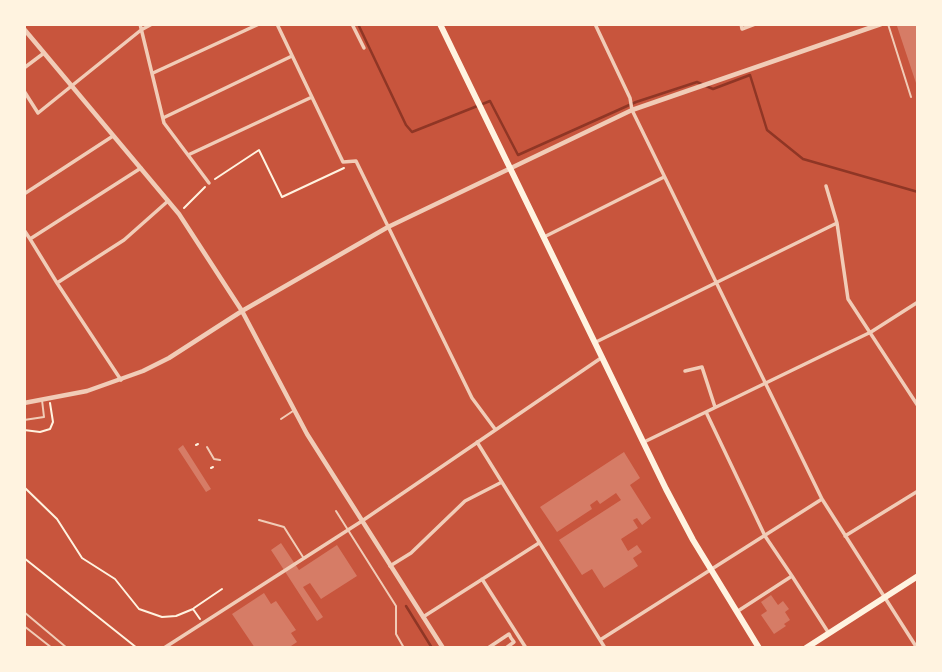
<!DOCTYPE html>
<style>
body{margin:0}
#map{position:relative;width:942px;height:672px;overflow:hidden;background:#c8553d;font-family:Commissioner,sans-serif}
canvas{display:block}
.frame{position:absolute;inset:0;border:26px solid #fff3e0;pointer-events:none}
</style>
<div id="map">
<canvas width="942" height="672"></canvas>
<div class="frame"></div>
</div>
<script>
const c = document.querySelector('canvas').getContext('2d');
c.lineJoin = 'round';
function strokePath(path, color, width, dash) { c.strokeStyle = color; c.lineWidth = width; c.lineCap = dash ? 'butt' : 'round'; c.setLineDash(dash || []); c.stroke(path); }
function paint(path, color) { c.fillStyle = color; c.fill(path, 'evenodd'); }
strokePath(new Path2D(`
 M358,24L406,125L412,132L490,101L518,155L636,102L697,82L713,89L750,75L767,130L803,159L918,192
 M406,606L432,648`), '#8f3625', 2.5);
paint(new Path2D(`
 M902,24H918V89L897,26Z
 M183,445L211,489L206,492L178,449Z
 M624,452L640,478L630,485L651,518L642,525L637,518L633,520L638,528L621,539L628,551L637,545L642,552L633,558L638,566L604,588L592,569L582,575L559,540L621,500L616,493L600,504L597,500L590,505L592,509L557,532L540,507Z
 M281,543L299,570L337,545L357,576L321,599L310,583L303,587L323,617L317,621L271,550Z
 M264,593L271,604L276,601L296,630L291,633L297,642L288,648H255L232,614Z
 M771,595L778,605L783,601L789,609L785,612L790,620L784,624L786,626L774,634L761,615L767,611L761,602Z`), '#d67c66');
strokePath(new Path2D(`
 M215,179L259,150L282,197L344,168
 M184,208L205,187
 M24,430L40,432L50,429L53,422L50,403
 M196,445L198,444
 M211,468L213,467
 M24,487L57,519L82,558L115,579L139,609L162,617L176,616L193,609L200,619
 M24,558L137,648
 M194,608L222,589`), '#fff3e0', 2);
strokePath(new Path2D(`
 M888,24L911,97
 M281,419L293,411
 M24,420L44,417L42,400
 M207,447L214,459L220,460
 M336,511L396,606V634L404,648
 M259,520L284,527L303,557
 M24,612L67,648
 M24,626L52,648`), '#f1ccb7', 2);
strokePath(new Path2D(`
 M140,24L164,123L209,183
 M277,24L343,162L356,161L472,398L495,429
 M352,24L364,48
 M595,24L630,98L632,110L822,499L917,648
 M741,24L742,29L755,24
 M24,68L44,53
 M153,73L259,24
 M24,91L38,113L141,30L152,24
 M163,118L292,56
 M188,155L312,97
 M826,186L837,223
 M24,194L113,136
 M24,230L30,239L141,168
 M544,237L664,177
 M30,239L57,283L124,240L168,201
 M57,283L121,380
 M596,342L837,223L848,299L918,406
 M685,371L702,367L715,407
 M706,412L765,536L792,576
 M477,442L605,648
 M644,442L871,332L918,302
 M845,536L918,491
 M390,566L411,553L465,501L502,482
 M482,579L526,648
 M738,611L792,576L828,632
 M423,617L539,543
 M600,640L822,499
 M164,648L362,521L601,358
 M488,648L509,634L511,638
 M506,648L514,642L511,638`), '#f1ccb7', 3.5);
strokePath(new Path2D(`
 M24,29L179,214L242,311L307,434L443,648
 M24,403L87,391L143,371L169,358L242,311L388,227L632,110L881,24`), '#f1ccb7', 4.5);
strokePath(new Path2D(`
 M440,24L666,489L693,540L759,648
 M806,648L918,576`), '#fff3e0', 6);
</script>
